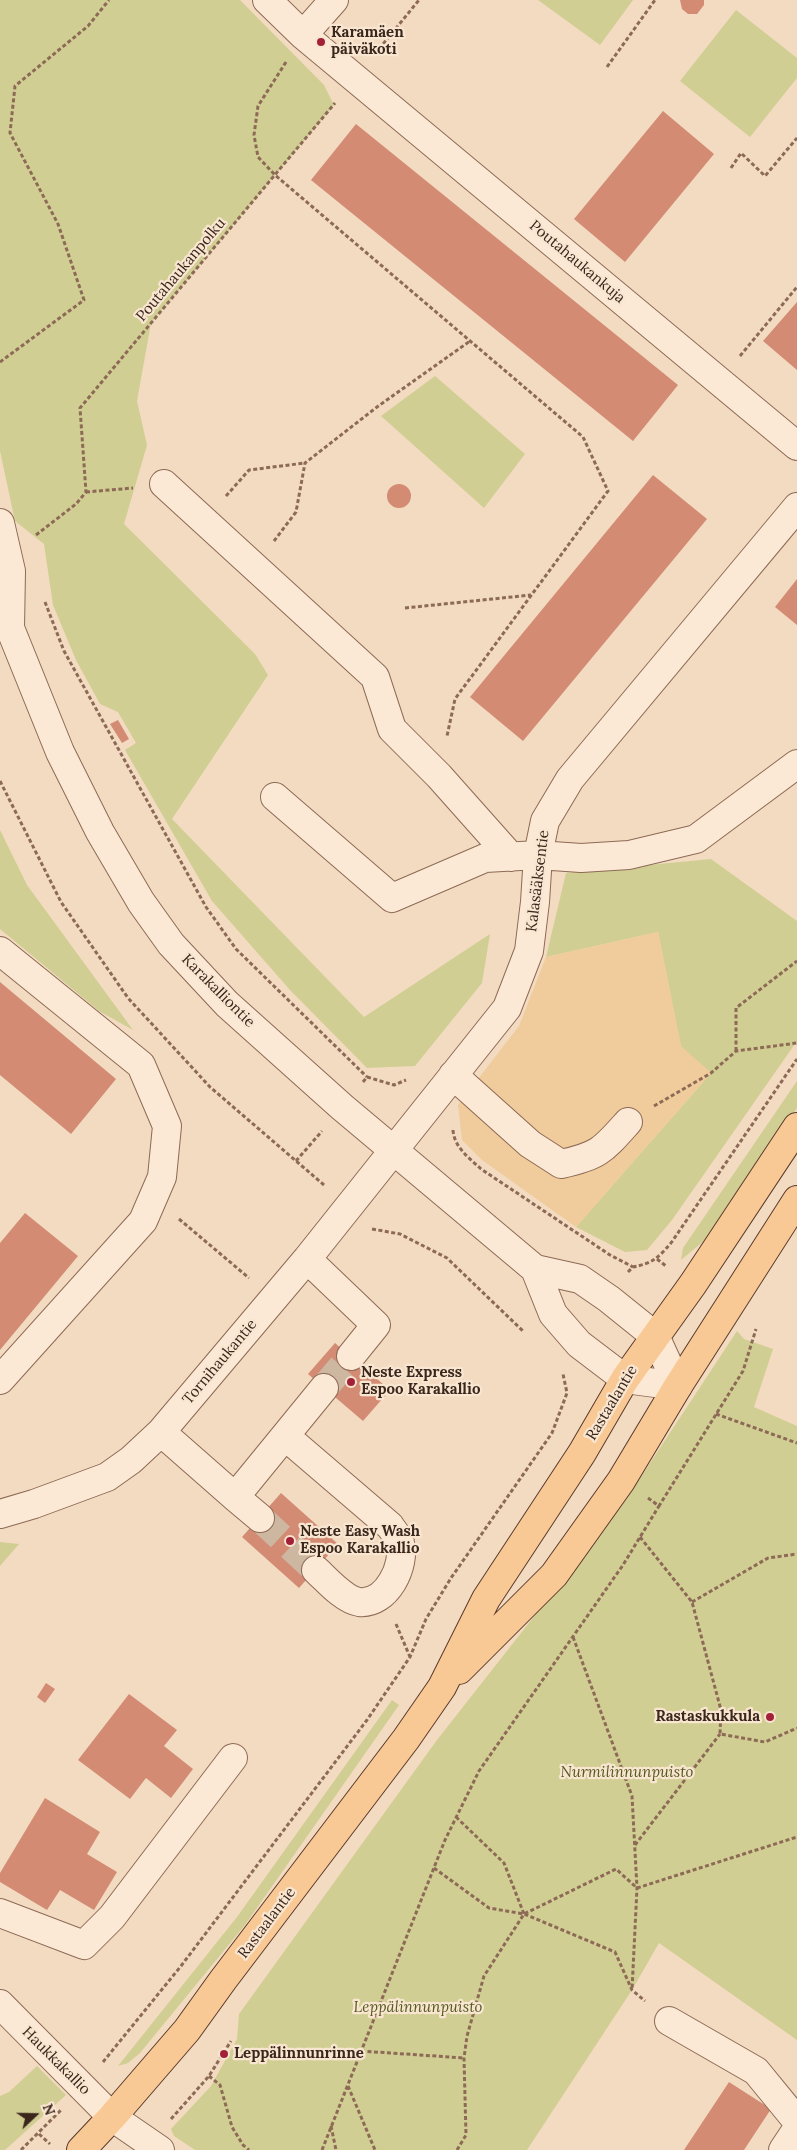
<!DOCTYPE html>
<meta charset="utf-8">
<style>
body{margin:0}
#map{position:relative;width:797px;height:2150px;overflow:hidden;background:#f2dbc1;font-family:Lora,serif}
canvas{display:block}
.north{position:absolute;left:10px;top:2090px;width:50px;height:50px;-webkit-text-stroke:4px #f9e6d1;paint-order:stroke;rotate:69deg;font-size:14px;font-weight:700;line-height:20px;text-align:center;color:#3b261c}
.north::after{content:'';display:block;margin:auto;width:18px;height:22px;background:#3b261c;clip-path:polygon(50% 0,100% 100%,50% 72%,0 100%)}
</style>
<div id="map">
<canvas width="797" height="2150"></canvas>
<div class="north">N</div>
</div>
<script>
const c = document.querySelector('canvas').getContext('2d');
c.lineJoin = 'round';
function paint(path, color) { c.fillStyle = color; c.fill(path, 'evenodd'); }
function strokePath(path, color, width, dash) { c.strokeStyle = color; c.lineWidth = width; c.lineCap = dash ? 'butt' : 'round'; c.setLineDash(dash || []); c.stroke(path); }
function label(font, color, halo, rows, align = 'center') {
  c.font = font + ' Lora,serif'; c.lineWidth = 4.5; c.setLineDash([]); c.textBaseline = 'middle'; c.strokeStyle = halo; c.fillStyle = color; for (const [text, x, y, turn = 0] of rows) {
    c.save(); c.translate(x, y); c.rotate((+turn || 0) * Math.PI / 180); c.textAlign = isNaN(turn) ? turn : align; if (halo) c.strokeText(text, 0, 0); c.fillText(text, 0, 0); c.restore();
  }
}
paint(new Path2D(`
 M0,0H240L324,85L334,105L151,323L137,401L147,445L124,524L255,654L268,675L172,819L364,1017L490,934L482,983L415,1066L367,1068L290,990L212,901L125,750L136,743L118,712L100,704L76,660L53,605L44,544L15,521L0,451Z
 M538,0H633L600,45Z
 M736,10L797,58V78L750,137L680,81Z
 M435,376L525,454L484,508L381,416Z
 M0,830L27,885L133,1030L99,1011L0,929Z
 M711,859L797,921V1041L672,1220L647,1250L625,1252L576,1227L711,1073L681,1047L658,932L546,957L566,873Z
 M797,1081V1108L738,1195L705,1240L681,1260L683,1248Z
 M737,1331L744,1339L773,1349L754,1407L797,1426V2040L659,1943L632,1990L527,2150H195L174,2136L171,2129L211,2086L237,2039L239,2014L437,1740L627,1498Z
 M0,1542L19,1544L0,1566Z
 M392,1700L399,1705L245,1925L140,2053L128,2063L118,2066L237,1917Z
 M37,2066L66,2095L5,2150H0V2096L9,2092Z`), '#d1ce93');
paint(new Path2D(`
 M658,932L681,1046L711,1073L576,1227L482,1160L462,1140L458,1105L519,1026L546,957Z`), '#f0cb9b');
paint(new Path2D(`
 M680,0H704V5L697,14H688L682,9Z
 M663,111L714,154L625,262L574,219Z
 M356,124L678,385L633,441L311,180Z
 M797,302V370L763,341Z
 M653,475L707,519L523,741L470,697Z
 M387 496a12 12 0 1 1 24 0a12 12 0 1 1-24 0Z
 M797,579V625L775,607Z
 M118,720L129,739L122,743L110,724Z
 M0,982L116,1079L71,1134L0,1075Z
 M25,1213L78,1256L0,1350V1243Z
 M335,1343L390,1390L363,1421L308,1374Z
 M281,1493L338,1544L299,1588L242,1537Z
 M46,1683L55,1689L45,1703L37,1697Z
 M129,1694L177,1730L164,1746L193,1769L171,1798L146,1778L130,1799L78,1760Z
 M45,1798L100,1832L87,1854L117,1872L94,1910L60,1890L47,1910L0,1882V1873Z
 M729,2082L771,2109L744,2150H684Z`), '#d38b73');
strokePath(new Path2D(`
 M324,1388L351,1356
 M260,1518L316,1570`), '#cdb7a0', 28, [28, 14]);
const minor = new Path2D(`
 M267,0L303,35L797,446
 M303,35L334,0
 M164,484L375,677L392,729L439,776L511,857
 M0,523L11,571L10,628
 M0,611L10,628L60,752L100,832L141,902L171,944L227,1004L342,1107L535,1269L580,1279L609,1299L655,1336L678,1386
 M275,797L392,898L485,858L538,855L581,858L629,855L696,839L797,764
 M0,951L141,1065L167,1126L162,1177L143,1221L0,1380
 M453,1075L530,1144L561,1164C599,1156 603,1150 628,1122
 M307,1259L376,1325L351,1356
 M535,1269L553,1314L579,1344L625,1379L678,1386
 M161,1432L235,1497L324,1388
 M285,1436L390,1526C393,1531 399,1537 400,1543C406,1565 387,1605 359,1602C344,1600 326,1579 316,1570
 M235,1497L260,1518
 M0,1514L34,1504L107,1477L131,1460L161,1432L307,1259L507,1008L529,951L535,902L538,855L545,821L570,779L797,507
 M0,1913L84,1945L112,1917L233,1758
 M0,2004L112,2117L160,2150
 M669,2021L756,2071L797,2121
 M783,2150L797,2129`);
const major = new Path2D(`
 M459,1670L554,1575L621,1481L678,1386L797,1200
 M81,2150L112,2117L187,2030L223,1980L406,1739L442,1687L486,1599L582,1453L625,1379L693,1284L797,1127`);
strokePath(minor, '#8d6a56', 30);
strokePath(major, '#5a392b', 30);
strokePath(new Path2D(`
 M375,54L419,0
 M286,62L258,106L254,135L258,157L275,175L583,437L608,491L455,699L447,736
 M607,67L655,0
 M731,168L741,153L765,176L797,138
 M740,356L797,287
 M0,362L84,300L58,224L10,133L15,86L88,26L109,0
 M86,492L133,488
 M226,496L249,470L305,463
 M36,535L76,504L86,492L80,408L335,103
 M274,541L296,512L305,463L377,407L470,341
 M45,602L64,651L206,907L236,949L367,1077
 M405,608L531,595
 M0,781L61,902L128,998L210,1087L324,1185
 M736,1051V1008L797,961
 M363,1082L367,1077L394,1085L406,1080
 M654,1106L711,1073L736,1051L797,1043
 M453,1130C454,1147 469,1158 481,1169L610,1255L633,1267
 M296,1161L322,1131
 M179,1219L249,1278
 M372,1229L400,1234L447,1258L523,1331
 M657,1259L666,1266
 M628,1272L633,1267C653,1263 658,1258 671,1243L797,1059
 M716,1414L797,1443
 M648,1498L659,1506L743,1371L756,1329
 M640,1537L692,1602L721,1710L720,1734L765,1742L797,1728
 M692,1602L768,1558L797,1554
 M396,1624L410,1657
 M573,1637L632,1796L637,1888L632,1990
 M456,1817L504,1863L524,1914
 M635,1845L720,1734
 M434,1868L489,1908L524,1914L615,1952L632,1990L645,2001
 M361,2051L464,2058
 M103,2062L181,1966L367,1720L410,1657L426,1619L451,1578L552,1433L567,1393L563,1374
 M209,2076L220,2085L232,2127L243,2145L249,2150
 M348,2086L375,2150
 M171,2119L209,2076L231,2041
 M331,2126L336,2150
 M39,2134L50,2144
 M21,2150L61,2110
 M322,2150L445,1840L479,1771L623,1565L659,1506
 M457,2150L466,2135L464,2058L467,2036L484,1976L524,1914L616,1869L637,1888L797,1837`), '#8d6a56', 3, [4, 2.5]);
strokePath(minor, '#fce9d5', 28);
strokePath(major, '#f9c995', 28);
for (const [x, y, r, color] of [
 [321,42,5,"#a22138"],
 [351,1382,5,"#a22138"],
 [290,1541,5,"#a22138"],
 [770,1717,5,"#a22138"],
 [224,2054,5,"#a22138"]
]) { const dot = new Path2D(); dot.arc(x, y, r, 0, 2 * Math.PI); c.fillStyle = color; c.fill(dot); strokePath(dot, '#f9e6d1', 2); }
label('bold 15px', '#3b261c', '#f9e6d1', [
 ["Karamäen",331,33],
 ["päiväkoti",331,50],
 ["Neste Express",361,1373],
 ["Espoo Karakallio",361,1390],
 ["Neste Easy Wash",300,1532],
 ["Espoo Karakallio",300,1549],
 ["Rastaskukkula",760,1717,"right"],
 ["Leppälinnunrinne",234,2054]
], 'left');
label('15px', '#3b261c', '#f9e6d1', [
 ["Poutahaukankuja",577,262,40],
 ["Poutahaukanpolku",181,270,-50],
 ["Kalasääksentie",538,881,-83],
 ["Karakalliontie",218,991,45],
 ["Tornihaukantie",220,1362,-50],
 ["Rastaalantie",612,1403,-59],
 ["Rastaalantie",267,1923,-53],
 ["Haukkakallio",56,2061,45]
]);
label('italic 15px', '#555a21', '#f9e6d1', [
 ["Nurmilinnunpuisto",627,1773],
 ["Leppälinnunpuisto",418,2008]
]);
</script>
